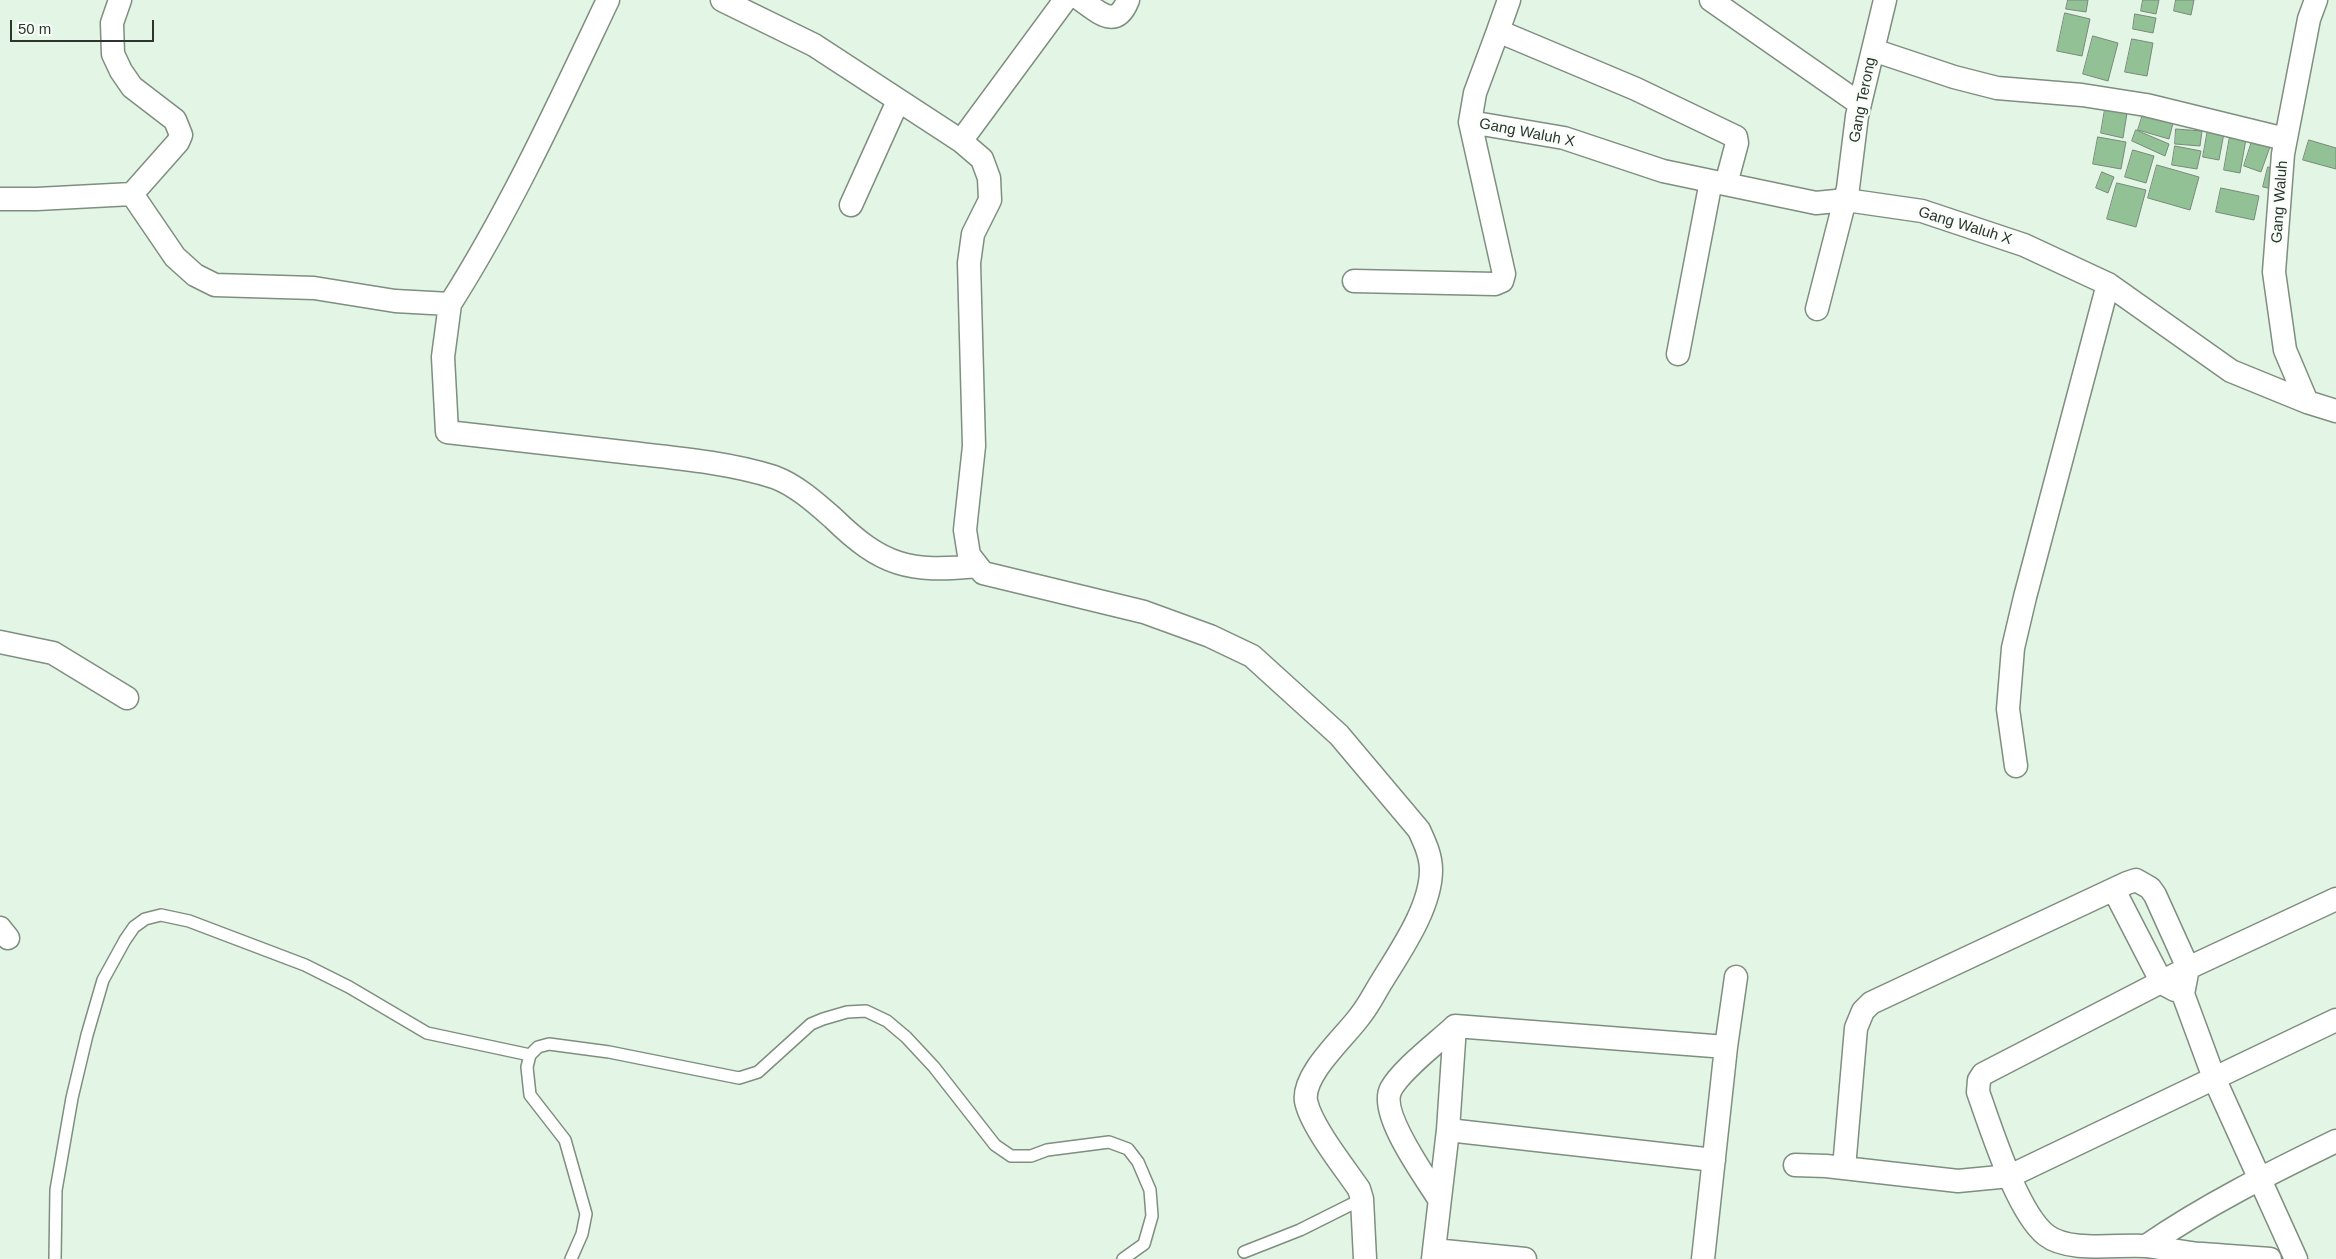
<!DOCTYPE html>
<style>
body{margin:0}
#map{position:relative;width:2336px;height:1259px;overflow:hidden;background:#e3f5e4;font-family:Helvetica,sans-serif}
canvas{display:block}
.scale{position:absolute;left:10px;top:20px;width:144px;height:22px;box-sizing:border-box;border:2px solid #2e352e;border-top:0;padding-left:6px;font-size:15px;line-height:18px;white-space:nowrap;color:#2e352e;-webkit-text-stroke:4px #f8fff8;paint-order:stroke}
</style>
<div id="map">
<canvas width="2336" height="1259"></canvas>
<div class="scale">50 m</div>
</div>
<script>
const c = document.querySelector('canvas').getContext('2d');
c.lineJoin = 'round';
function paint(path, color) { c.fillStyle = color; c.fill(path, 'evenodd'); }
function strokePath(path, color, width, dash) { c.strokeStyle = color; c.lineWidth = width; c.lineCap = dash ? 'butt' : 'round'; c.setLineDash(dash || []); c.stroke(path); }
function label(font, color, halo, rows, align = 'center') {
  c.font = font + ' Helvetica,sans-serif'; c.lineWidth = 5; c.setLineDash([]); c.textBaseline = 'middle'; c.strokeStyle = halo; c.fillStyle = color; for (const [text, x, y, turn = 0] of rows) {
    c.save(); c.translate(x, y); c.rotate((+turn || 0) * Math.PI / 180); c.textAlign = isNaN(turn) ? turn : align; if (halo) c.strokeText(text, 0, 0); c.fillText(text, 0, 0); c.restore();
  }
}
const building = new Path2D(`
 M2068,0H2088L2086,12L2066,9Z
 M2143,0H2159L2156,14L2141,11Z
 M2176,0H2194L2191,15L2174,11Z
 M2065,13L2090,19L2082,56L2057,51Z
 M2135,14L2156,18L2153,33L2133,29Z
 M2093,36L2118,43L2108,81L2083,74Z
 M2132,39L2153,43L2147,76L2125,72Z
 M2105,109L2127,113L2123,138L2101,133Z
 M2143,114L2173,123L2169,139L2138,130Z
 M2176,129L2202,131L2200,146L2175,144Z
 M2208,129L2224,133L2219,160L2203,157Z
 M2136,130L2169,144L2165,156L2132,141Z
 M2230,136L2246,139L2240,173L2224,170Z
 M2098,137L2126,142L2121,169L2093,164Z
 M2253,138L2271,144L2261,172L2244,166Z
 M2309,140L2336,148V169L2303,160Z
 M2175,146L2201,151L2197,169L2172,165Z
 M2133,150L2154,156L2146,183L2125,177Z
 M2157,165L2199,177L2190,210L2148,198Z
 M2268,167L2277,169L2273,189L2263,187Z
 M2102,172L2114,177L2108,193L2096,188Z
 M2117,183L2146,190L2136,227L2107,219Z
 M2221,188L2259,196L2254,220L2216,212Z`);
paint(building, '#91c195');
strokePath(building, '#79897a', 1);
const lane = new Path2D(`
 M1244,1252L1300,1230L1362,1199
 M55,1259L56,1190L72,1098L87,1035L103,980L125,940L134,927L145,919L161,915L189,921L305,965L349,987L427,1033L530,1055
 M571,1259L582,1234L586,1214L565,1140L530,1095L527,1067L530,1055L538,1047L549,1044L609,1052L739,1078L758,1072L811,1024L823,1019L847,1012L866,1011L887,1021L906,1037L934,1067L995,1145L1011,1156H1031L1047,1150L1109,1142L1128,1149L1138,1162L1150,1190L1152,1216L1144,1244L1123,1259`);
const street = new Path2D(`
 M722,0L814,45L961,141L982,159L989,178L990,200L973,234L969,263L974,446L965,530L969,555L983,573L1144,612L1210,636L1252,656L1339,735L1419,830C1425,843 1431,856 1431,870C1431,907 1401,950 1382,981C1375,992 1369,1005 1360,1016C1345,1037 1302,1074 1306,1101C1311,1126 1344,1167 1359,1189L1362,1199L1365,1259
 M1081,0C1100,13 1116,30 1128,0
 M1509,0L1498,31L1636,89L1736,137L1737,143L1726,184
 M1711,0L1860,104
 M1873,50L1954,77L1997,88L2082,95L2146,105L2285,139
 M1470,122L1564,138L1663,171L1816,203L1846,200L1922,211L2024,245L2108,284L2231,371L2307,402L2336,411
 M961,141L1065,0
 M132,194L175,257L195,275L215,285L314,288L395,301L450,304C511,208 559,103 608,0
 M0,199H37L132,194L178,142L181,135L175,120L132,87L121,71L113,54L112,23L120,0
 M851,205L898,101
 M1354,281L1495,284L1502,281L1504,274L1470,122L1475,93L1498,31
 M450,304L443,357L447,432C509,439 571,446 632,453C677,458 731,463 774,477C796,485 816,503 833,518C882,566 909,573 977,566
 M1817,309L1848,188L1857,116L1885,0
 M1678,354L1711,181
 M2307,402L2285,350L2274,272L2283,154L2309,19L2316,0
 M0,642L53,653L127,698
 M2016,766L2008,709L2013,648L2025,597L2108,284
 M2114,890L2162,983L2175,990
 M0,928L8,938
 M1448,1130L1714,1160
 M1795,1165L1826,1166L1958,1181L2010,1176L2336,1020
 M1844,1168L1856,1028L1863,1011L1871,1003L2127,883L2136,880L2150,888L2155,895L2188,968L2183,994L2214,1078L2296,1259
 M1439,1199C1426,1178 1378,1113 1391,1089C1401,1070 1438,1042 1455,1026L1726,1047
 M2146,1246C2206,1205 2270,1173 2336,1141
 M1434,1250L1448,1130L1455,1026
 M1433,1259L1434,1250L1525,1259
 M1703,1259L1726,1047L1736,977
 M2270,1259C2247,1257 2225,1256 2202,1254C2183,1253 2165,1248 2146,1246C2117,1244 2069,1253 2046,1235C2017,1212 1991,1128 1978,1092L1979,1080L1983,1074L2188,968L2336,899`);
strokePath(lane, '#7e8e7f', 14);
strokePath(street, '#7e8e7f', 25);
strokePath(lane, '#fff', 11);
strokePath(street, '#fff', 22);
label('15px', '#2e352e', '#f8fff8', [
 ["Gang Terong",1863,100,-79],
 ["Gang Waluh X",1527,133,11],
 ["Gang Waluh",2280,202,-86],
 ["Gang Waluh X",1965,226,17]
]);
</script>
